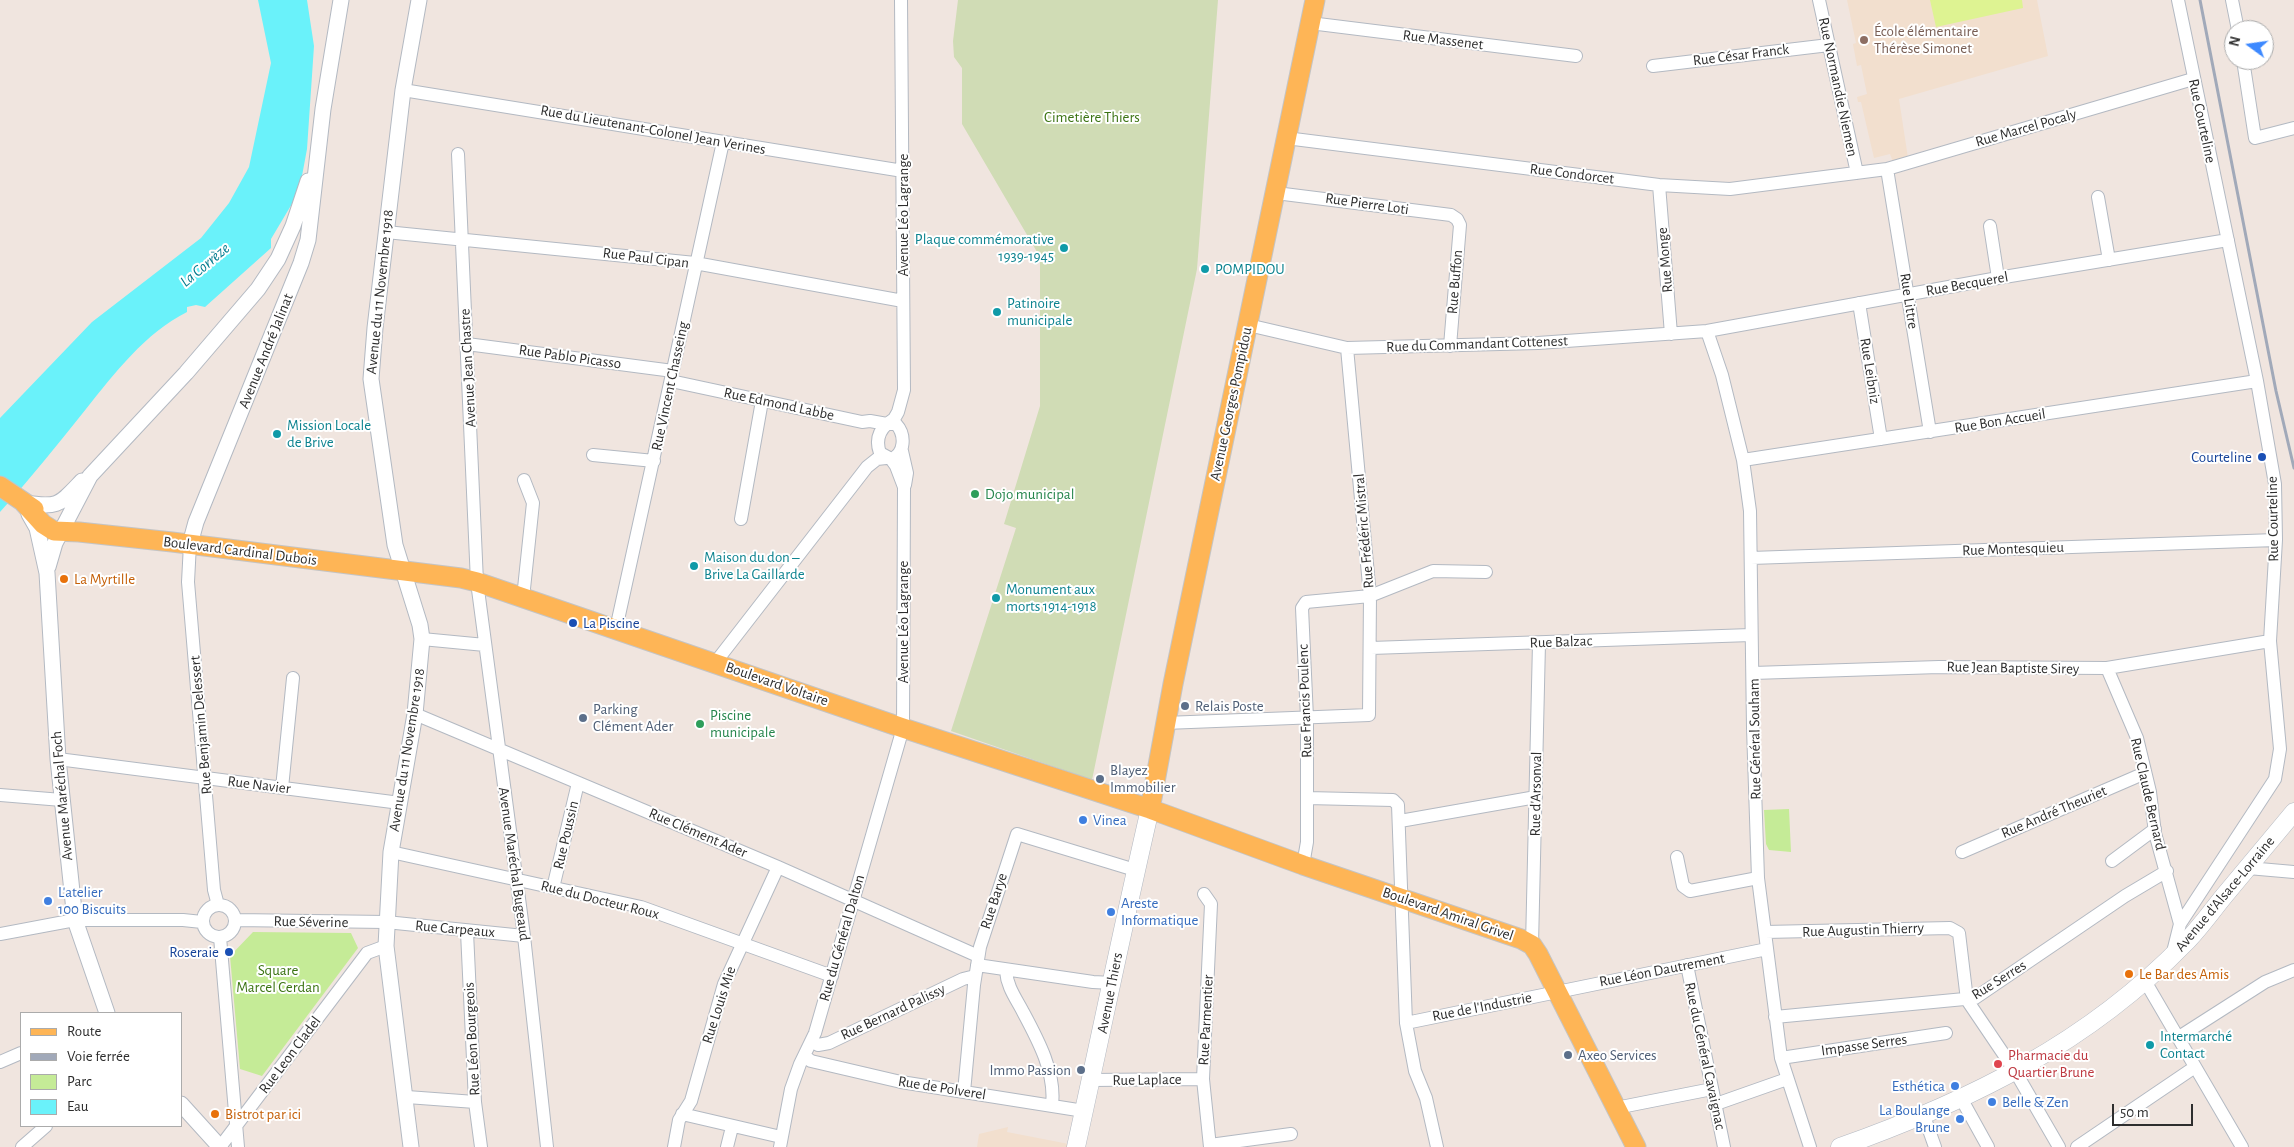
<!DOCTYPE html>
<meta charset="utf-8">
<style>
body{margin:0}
#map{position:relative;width:2294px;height:1147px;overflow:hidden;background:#f0e5df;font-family:"Alegreya Sans",sans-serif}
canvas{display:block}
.legend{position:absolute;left:20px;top:1012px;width:162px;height:115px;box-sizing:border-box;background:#fff;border:1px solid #ababab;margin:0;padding:6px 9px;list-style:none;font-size:15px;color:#2e2e2e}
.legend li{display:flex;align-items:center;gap:10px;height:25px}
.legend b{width:25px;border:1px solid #ababab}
.north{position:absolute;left:2224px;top:20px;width:50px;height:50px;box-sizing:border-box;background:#fff;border:1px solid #ababab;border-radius:50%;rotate:284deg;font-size:14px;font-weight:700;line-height:20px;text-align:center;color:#2e2e2e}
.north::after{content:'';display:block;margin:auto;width:18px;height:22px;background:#3d89ff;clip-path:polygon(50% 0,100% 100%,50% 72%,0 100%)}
.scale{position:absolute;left:2112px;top:1104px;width:81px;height:22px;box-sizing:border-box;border:2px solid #2e2e2e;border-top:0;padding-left:6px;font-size:15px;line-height:18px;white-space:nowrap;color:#2e2e2e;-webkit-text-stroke:4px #fff;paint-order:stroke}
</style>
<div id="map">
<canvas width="2294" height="1147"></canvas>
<ul class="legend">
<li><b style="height:6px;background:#feb556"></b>Route</li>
<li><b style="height:6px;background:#a1a9b9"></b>Voie ferrée</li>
<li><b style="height:14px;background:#c5eb97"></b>Parc</li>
<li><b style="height:14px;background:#6af2fa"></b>Eau</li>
</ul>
<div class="north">N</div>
<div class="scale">50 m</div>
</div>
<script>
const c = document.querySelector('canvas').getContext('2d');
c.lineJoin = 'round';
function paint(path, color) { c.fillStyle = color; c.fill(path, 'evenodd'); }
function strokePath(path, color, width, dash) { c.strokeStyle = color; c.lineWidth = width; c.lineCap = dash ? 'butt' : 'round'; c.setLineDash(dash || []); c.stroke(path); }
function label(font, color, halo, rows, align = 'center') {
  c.font = font + ' "Alegreya Sans",sans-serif'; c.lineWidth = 4; c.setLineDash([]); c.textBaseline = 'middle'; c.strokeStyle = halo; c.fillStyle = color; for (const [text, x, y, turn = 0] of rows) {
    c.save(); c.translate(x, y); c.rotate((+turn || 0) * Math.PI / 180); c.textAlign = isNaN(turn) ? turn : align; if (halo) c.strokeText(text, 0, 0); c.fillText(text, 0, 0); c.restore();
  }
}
paint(new Path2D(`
 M1847,0H2037L2048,56L1899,99L1908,158L1893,162L1890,154L1874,158L1861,102H1858L1857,97L1867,94L1861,65L1857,66L1853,44L1856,43Z
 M1008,1127L1007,1132L1069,1144L1068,1147H977L979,1134Z`), '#f2dfce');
paint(new Path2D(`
 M1789,809L1791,852L1769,850L1766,844L1764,810Z
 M253,932L351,933L358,948L262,1076L240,1069L230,956Z`), '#c5eb97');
paint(new Path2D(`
 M958,0H1218L1197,269L1092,780L951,731L1016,528L1004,524L1040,406V257L962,124V68L954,57L953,41Z`), '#d0dcb5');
paint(new Path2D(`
 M1930,0H2022L2023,8L1936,27Z`), '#def392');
paint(new Path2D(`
 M258,0H307L314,46L307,149L299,192L271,239V248L205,307L196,305L187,307V312C145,333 115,373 86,409C58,444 30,479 0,512V418L92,322L201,238L229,203L249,167L271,63Z`), '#6af2fa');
const minor = new Path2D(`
 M1819,0L1857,173
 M2232,0L2238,30
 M1310,23L1576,56
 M2243,60L2255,138L2294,128
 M1653,66L1829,45
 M403,90L903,171
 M1286,138L1659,185L1730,189L1887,169L2193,79
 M458,154L477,582L524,936L547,1147
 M1887,169L1930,432
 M1659,185L1671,334
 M1276,193L1451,215L1457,219L1460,225L1450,346
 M2098,197L2109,260
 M1990,226L1998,278
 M386,232L695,263L903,301
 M1859,303L1881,439
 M1248,325L1347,348L1538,343L1707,331L1998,278L2228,240
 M1707,331L1722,375L1743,460L1750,511L1753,728L1758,878L1781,1058L1810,1147
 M467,344L673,371
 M671,381L862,422L870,421L887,424L894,419L898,412L904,390L901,0
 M887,424H896C906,435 905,454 891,459L880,453C876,442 878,432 887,424Z
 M902,451L907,473L905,485
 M593,455L654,461
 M1743,460L2257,381
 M741,519L762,401
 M190,544L188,582L214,890L218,905
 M1751,558L2276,540
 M523,598L533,503L524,480
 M616,629L723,142
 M422,639L485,645
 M1371,648L1751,635
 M715,663L867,467L877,459L886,458
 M2107,668L2137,738L2150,792L2155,833L2180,924
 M1753,673L1939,667L2107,668L2270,641
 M415,714L778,867L978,956
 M1165,723L1369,715L1370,596L1347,348
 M58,759L400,803
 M282,788L293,678
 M0,795L62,800
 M1307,798L1393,800L1398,805L1406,1023L1415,1071L1426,1098L1437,1147
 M1400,821L1536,797
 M391,852L641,907L832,976
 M1962,852L2145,773
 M1677,857L1683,886L1690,891L1758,878
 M2112,861L2155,829
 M1303,865L1307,842V718L1302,608L1306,602L1370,596L1433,571L1486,572
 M2248,868L2294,872
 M553,888L578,783
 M1204,894L1211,904L1203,1079L1210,1147
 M203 921a16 16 0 1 1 32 0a16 16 0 1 1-32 0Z
 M235,920L386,922L524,936
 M467,932L475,1102L481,1147
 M1765,932L1950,928L1959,933L1967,1000L2015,1071L2059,1147
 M0,934L75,920H183L202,922
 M220,937L238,1147
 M1532,945L1539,643
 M2172,956L2180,924L2275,779L2280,749L2270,641L2276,540L2275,484L2257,381L2178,0
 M977,965L1093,982L1112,983
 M1687,965L1724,1147
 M1006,971C1007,986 1015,997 1022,1010C1037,1038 1056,1072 1052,1105
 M2145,981L2242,1147
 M1775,1017L1975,998L2125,896L2167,871
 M1406,1023L1767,949
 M2179,1037L2265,982L2294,970
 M812,1041L818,1045L829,1043L963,979L975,976
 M804,1056L811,1061L901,1082L1084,1111
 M1781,1058L1946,1033
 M0,1062L21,1053
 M1091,1080L1203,1079
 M964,1092L974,985L980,947L1017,834L1135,870
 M407,1097L475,1102
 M1962,1100L1988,1147
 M1716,1104L1787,1079
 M1616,1108L1712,1089
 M682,1114L781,1137
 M1924,1116L1935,1147
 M1210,1145L1291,1134
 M22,1147L46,1126
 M220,1147L364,957L367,953L386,946
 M674,1147L679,1120L691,1101L724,984L778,867
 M727,1147L732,1127
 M780,1147L791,1089L800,1064L815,1033L903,728L904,487L896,466L891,459
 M2077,1147L2195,1067`);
const tertiary = new Path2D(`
 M24,503C59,508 59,505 82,481
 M29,514L37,528L47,573L58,759L75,920L107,1013
 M190,544L196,522L301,263L308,240L323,109L341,0
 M48,567L55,543L90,476L186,373L258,289L278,259L293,226L308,181
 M181,1104L220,1147
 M411,1147L386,946L391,852L415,714L422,639L420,625L395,545L371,379L375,328L403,90L419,0`);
const secondary = new Path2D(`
 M1076,1147C1101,1034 1124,921 1150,809
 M1840,1147C1970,1101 2088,1043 2185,943C2199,929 2211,912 2224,896C2247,868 2271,840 2294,812`);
const primary = new Path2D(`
 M0,486L34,509
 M24,503L43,524L54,531L79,532L172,542L461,578L477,582L903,728L1150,809L1303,865L1521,939L1532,945L1538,954L1636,1147
 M1150,809L1173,684L1315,0`);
strokePath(minor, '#b3b9c2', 14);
strokePath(tertiary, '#b3b9c2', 17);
strokePath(secondary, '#b3b9c2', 19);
strokePath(primary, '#c4c4c4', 21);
strokePath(minor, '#fff', 12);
strokePath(tertiary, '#fff', 15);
strokePath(secondary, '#fff', 18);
strokePath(primary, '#feb556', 19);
strokePath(new Path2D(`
 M2200,0L2276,391L2294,468`), '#a1a9b9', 3);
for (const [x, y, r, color] of [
 [1864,40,5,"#8d6e63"],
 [1064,248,5,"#0f9aa8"],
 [1205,269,5,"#0f9aa8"],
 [997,312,5,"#0f9aa8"],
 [277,434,5,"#0f9aa8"],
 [2262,457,5,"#1a4fb4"],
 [975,494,5,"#2e9e5b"],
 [694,566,5,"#0f9aa8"],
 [64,579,5,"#e8710a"],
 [996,598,5,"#0f9aa8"],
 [573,623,5,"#1a4fb4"],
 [1185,706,5,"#5c6f8a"],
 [583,718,5,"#5c6f8a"],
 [700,724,5,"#2e9e5b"],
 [1100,779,5,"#5c6f8a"],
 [1083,820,5,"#3f7fe0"],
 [48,901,5,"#3f7fe0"],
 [1111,912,5,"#3f7fe0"],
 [229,952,5,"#1a4fb4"],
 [2129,974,5,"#e8710a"],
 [2150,1045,5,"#0f9aa8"],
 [1568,1055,5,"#5c6f8a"],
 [1998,1064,5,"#e0444e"],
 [1081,1070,5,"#5c6f8a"],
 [1955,1086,5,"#3f7fe0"],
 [1992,1102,5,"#3f7fe0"],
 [215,1114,5,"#e8710a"],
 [1960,1119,5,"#3f7fe0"]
]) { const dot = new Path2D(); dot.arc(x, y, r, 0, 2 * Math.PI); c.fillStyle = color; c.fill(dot); strokePath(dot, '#fff', 2); }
label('15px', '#785e54', '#fff', [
 ["École élémentaire",1874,31],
 ["Thérèse Simonet",1874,48]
], 'left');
label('15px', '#2e2e2e', '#fff', [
 ["Rue Massenet",1443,40,7],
 ["Rue César Franck",1741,55,-7],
 ["Rue Normandie Niemen",1838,87,78],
 ["Rue Courteline",2202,121,78],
 ["Rue Marcel Pocaly",2026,128,-16],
 ["Rue du Lieutenant-Colonel Jean Verines",653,130,10],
 ["Rue Condorcet",1572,174,7],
 ["Rue Pierre Loti",1367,204,8],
 ["Avenue Léo Lagrange",903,215,-90],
 ["Rue Paul Cipan",646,258,7],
 ["Rue Monge",1665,260,-95],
 ["Rue Buffon",1455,282,-85],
 ["Rue Becquerel",1967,284,-10],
 ["Avenue du 11 Novembre 1918",380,292,-84],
 ["Rue Littre",1909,301,81],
 ["Rue du Commandant Cottenest",1477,344,-2],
 ["Avenue André Jalinat",266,351,-68],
 ["Rue Pablo Picasso",570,357,8],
 ["Avenue Jean Chastre",468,368,-93],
 ["Rue Leibniz",1870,371,81],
 ["Rue Vincent Chasseing",670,386,-78],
 ["Rue Edmond Labbe",779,404,12],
 ["Avenue Georges Pompidou",1231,404,-78],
 ["Rue Bon Accueil",2000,421,-9],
 ["Rue Courteline",2273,519,-91],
 ["Rue Frédéric Mistral",1364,531,-95],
 ["Rue Montesquieu",2013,549,-2],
 ["Boulevard Cardinal Dubois",240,551,7],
 ["Avenue Léo Lagrange",903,622,-90],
 ["Rue Balzac",1561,642,-2],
 ["Rue Jean Baptiste Sirey",2013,668,1],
 ["Boulevard Voltaire",777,684,19],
 ["Rue Francis Poulenc",1305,701,-92],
 ["Rue Benjamin Delessert",201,725,-95],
 ["Rue Général Souham",1755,739,-91],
 ["Avenue du 11 Novembre 1918",407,750,-81],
 ["Rue Navier",259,785,7],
 ["Rue d'Arsonval",1536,794,-89],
 ["Rue Claude Bernard",2148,794,77],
 ["Avenue Maréchal Foch",62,796,-95],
 ["Rue André Theuriet",2054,812,-23],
 ["Rue Clément Ader",698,833,23],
 ["Rue Poussin",566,835,-77],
 ["Avenue Maréchal Bugeaud",514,864,82],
 ["Avenue d'Alsace-Lorraine",2225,894,-50],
 ["Rue du Docteur Roux",600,900,14],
 ["Rue Barye",994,901,-72],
 ["Boulevard Amiral Grivel",1448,914,19],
 ["Rue Séverine",311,922,1],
 ["Rue Carpeaux",455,929,5],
 ["Rue Augustin Thierry",1863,930,-2],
 ["Rue du Général Dalton",842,938,-74],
 ["Rue Léon Dautrement",1662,970,-11],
 ["Rue Serres",1999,980,-32],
 ["Avenue Thiers",1110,993,-79],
 ["Rue Louis Mie",719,1005,-72],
 ["Rue de l'Industrie",1482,1007,-11],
 ["Rue Bernard Palissy",893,1012,-25],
 ["Rue Parmentier",1206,1020,-87],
 ["Rue Léon Bourgeois",472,1039,-93],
 ["Impasse Serres",1864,1045,-8],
 ["Rue Leon Cladel",290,1055,-53],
 ["Rue du Général Cavaignac",1705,1056,78],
 ["Rue Laplace",1147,1080,-1],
 ["Rue de Polverel",942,1088,9]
]);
label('15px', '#3c7414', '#fff', [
 ["Cimetière Thiers",1092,117],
 ["Square",278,970],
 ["Marcel Cerdan",278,987]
]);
label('15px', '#0d838f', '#fff', [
 ["Plaque commémorative",1054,239,"right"],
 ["1939-1945",1054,256,"right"],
 ["POMPIDOU",1215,269],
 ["Patinoire",1007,303],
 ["municipale",1007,320],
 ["Mission Locale",287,425],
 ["de Brive",287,442],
 ["Maison du don –",704,557],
 ["Brive La Gaillarde",704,574],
 ["Monument aux",1006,589],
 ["morts 1914-1918",1006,606],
 ["Intermarché",2160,1036],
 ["Contact",2160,1053]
], 'left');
label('15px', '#164399', '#fff', [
 ["Courteline",2252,457],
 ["La Piscine",583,623,"left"],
 ["Roseraie",219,952]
], 'right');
label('15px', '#27864d', '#fff', [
 ["Dojo municipal",985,494],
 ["Piscine",710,715],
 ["municipale",710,732]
], 'left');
label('15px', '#c56008', '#fff', [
 ["La Myrtille",74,579],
 ["Le Bar des Amis",2139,974],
 ["Bistrot par ici",225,1114]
], 'left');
label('15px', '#4e5e75', '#fff', [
 ["Relais Poste",1195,706],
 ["Parking",593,709],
 ["Clément Ader",593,726],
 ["Blayez",1110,770],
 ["Immobilier",1110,787],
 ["Axeo Services",1578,1055],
 ["Immo Passion",1071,1070,"right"]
], 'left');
label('15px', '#366cbe', '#fff', [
 ["Vinea",1093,820],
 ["L'atelier",58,892],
 ["100 Biscuits",58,909],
 ["Areste",1121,903],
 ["Informatique",1121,920],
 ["Esthética",1945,1086,"right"],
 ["Belle & Zen",2002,1102],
 ["La Boulange",1950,1110,"right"],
 ["Brune",1950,1127,"right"]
], 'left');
label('15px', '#be3a42', '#fff', [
 ["Pharmacie du",2008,1055],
 ["Quartier Brune",2008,1072]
], 'left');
label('italic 16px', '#037c8f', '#fff', [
 ["La Corrèze",205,265,-40]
]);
</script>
